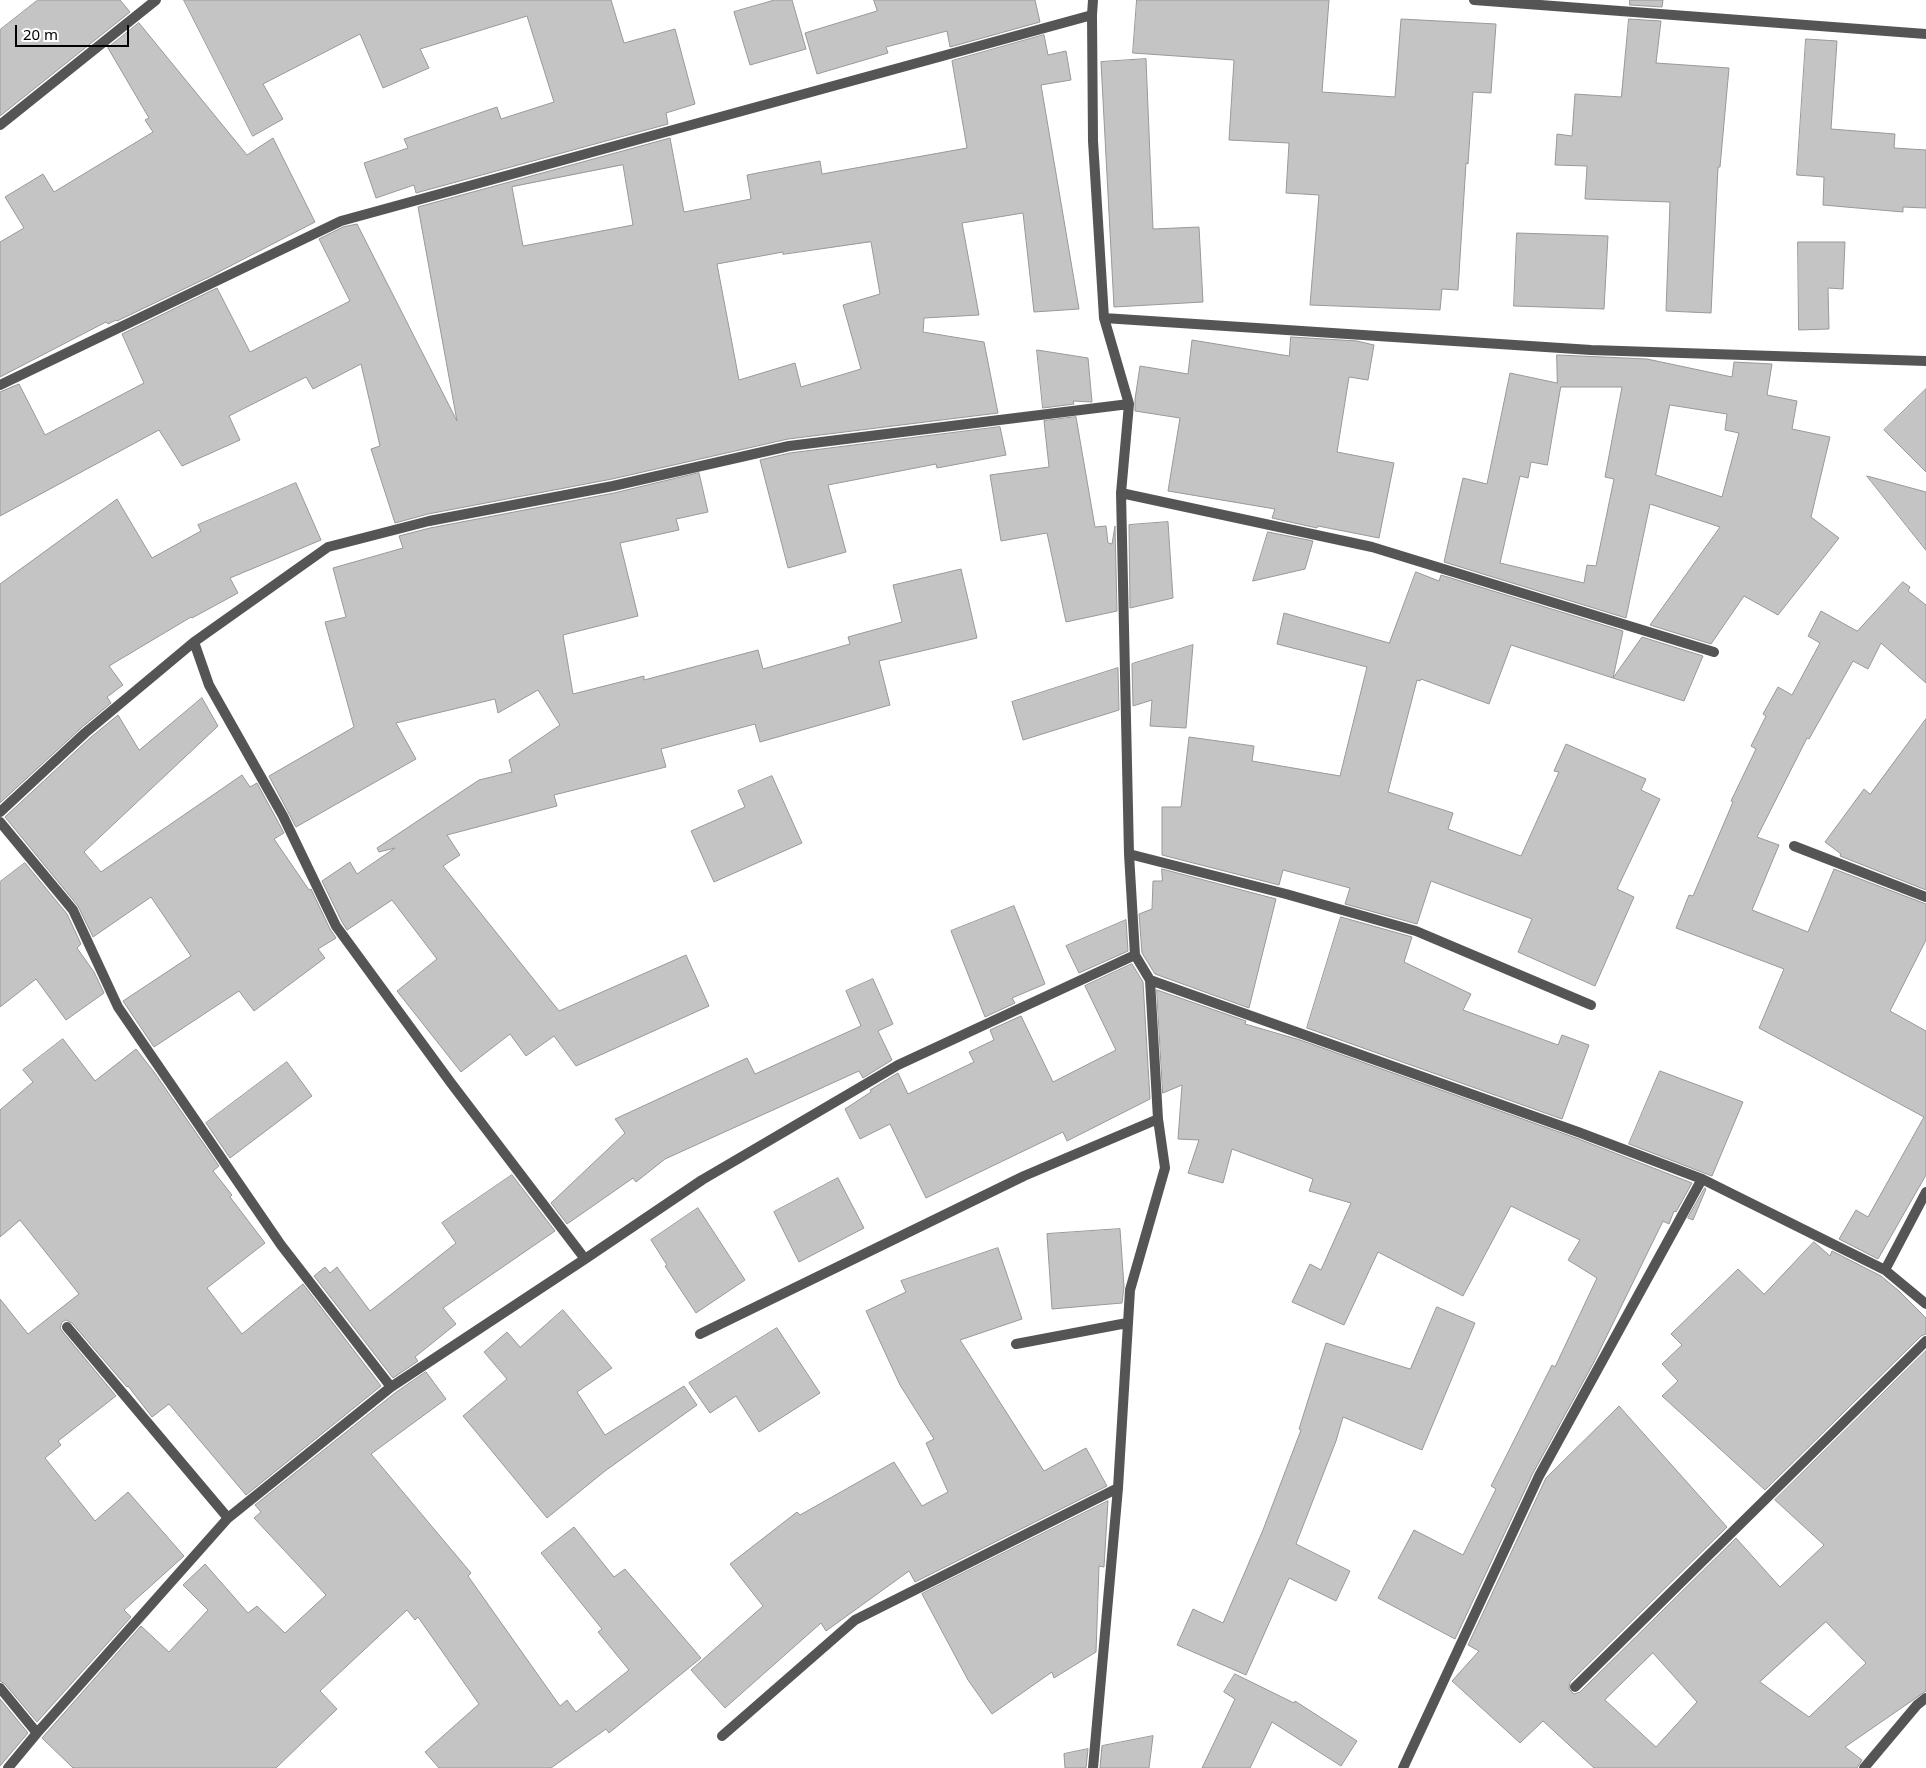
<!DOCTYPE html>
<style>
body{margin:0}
#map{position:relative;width:1926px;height:1768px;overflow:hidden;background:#fff;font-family:"Noto Sans",sans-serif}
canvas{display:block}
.scale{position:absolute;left:15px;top:25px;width:114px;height:22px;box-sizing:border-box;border:2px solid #000;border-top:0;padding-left:6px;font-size:15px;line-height:18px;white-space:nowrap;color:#000;-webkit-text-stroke:4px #fff;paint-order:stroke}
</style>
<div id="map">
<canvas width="1926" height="1768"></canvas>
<div class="scale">20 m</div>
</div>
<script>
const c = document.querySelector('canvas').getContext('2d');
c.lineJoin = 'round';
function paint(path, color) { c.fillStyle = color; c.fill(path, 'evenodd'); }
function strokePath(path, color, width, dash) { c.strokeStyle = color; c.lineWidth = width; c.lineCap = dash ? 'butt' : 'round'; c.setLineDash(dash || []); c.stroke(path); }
const building = new Path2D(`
 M38,0H120L130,12L0,116V30Z
 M184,0H611L624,43L675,29L695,104L666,113L668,124L416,193L414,185L376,198L364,163L408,148L404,139L497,107L501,119L554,102L527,16L420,49L429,68L383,88L360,34L263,84L283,119L253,136Z
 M775,0H792L806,49L750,65L734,12Z
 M874,0H1035L1040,22L950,47L947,31L886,47L888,53L817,74L805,33L877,11Z
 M1137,0H1329L1322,92L1395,97L1401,19L1496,24L1491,93L1473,92L1468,164L1466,163L1458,290L1442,289L1440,310L1310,305L1319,195L1286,193L1289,143L1229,140L1234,60L1133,53Z
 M1630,0H1663L1662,7L1630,5Z
 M1629,19L1661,21L1656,63L1729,68L1720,167H1718L1711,313L1666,311L1670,202L1585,199L1587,166L1555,165L1557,134L1572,136L1575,94L1621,97Z
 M139,23L247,155L273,138L315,222L211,276L117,321L116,320L108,324L106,322L0,377V242L24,228L5,197L43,174L54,192L153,132L145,120L149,118L108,48Z
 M1044,35L1048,55L1066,51L1071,80L1041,85L1079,309L1034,312L1023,213L962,223L979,315L924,318L923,332L984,342L998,413L788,439L612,479L428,514L395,523L371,449L380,446L361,364L313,389L306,377L229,416L240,440L182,466L159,430L0,516V392L19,384L45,435L144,383L122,334L217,288L250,352L350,301L319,239L343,227L357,224L457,421L418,207L670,138L684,212L751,199L747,175L820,161L822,174L967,148L952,61ZM623,165L633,225L523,246L512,187ZM871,242L880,294L843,305L861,369L801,387L795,363L739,380L717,264L783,252V254Z
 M1806,39L1837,41L1831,129L1895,134L1894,148L1926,150V208L1903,207V212L1823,205L1824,177L1797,175Z
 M1146,59L1153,229L1199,227L1203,302L1114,307L1101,62Z
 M1517,233L1608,236L1604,309L1514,306Z
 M1798,242H1845L1843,289L1828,288L1829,329L1799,330Z
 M1291,337L1357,341L1374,345L1368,380L1349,377L1337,452L1394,463L1379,538L1318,526L1317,528L1272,518L1275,509L1168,491L1180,418L1135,411V399L1140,366L1188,374L1192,340L1289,356Z
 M1037,350L1088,358L1092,402L1073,401L1074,404L1043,408Z
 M1557,355L1647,359L1732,377L1734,362L1772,364L1767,395L1797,401L1792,429L1830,437L1811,517L1839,538L1778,615L1744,596L1711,644L1650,625L1720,527L1650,504L1626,618L1444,562L1463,478L1487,484L1510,373L1557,383ZM1561,387H1622L1605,477L1614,479L1596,566L1587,565L1584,583L1500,563L1520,476L1528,478L1531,462L1547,465ZM1670,405L1727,414L1725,430L1739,433L1722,497L1656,475Z
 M1926,389V472L1884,430Z
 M1076,417L1095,527L1106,526L1108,543L1112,544L1115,526L1117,611L1066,622L1047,533L1001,541L990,475L1049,467L1044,421Z
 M1000,427L1006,455L937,468L936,464L828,485L846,552L788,568L760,460L790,453Z
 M699,473L708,512L676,519L679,530L620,543L638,616L563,635L573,694L644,676V680L758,650L763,669L850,644L848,637L902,622L893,585L961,569L977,638L879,661L890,705L760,742L755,724L661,749L666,767L554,795L557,806L447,835L460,855L443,866L559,1011L686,955L709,1006L576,1066L554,1036L526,1056L510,1034L461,1072L397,991L437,959L392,900L347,930L342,922L322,881L350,862L357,874L395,848L379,852L377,848L479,780L512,772L509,760L560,725L538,690L498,713L495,699L396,723L416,759L296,827L269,776L354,727L325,622L346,617L333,568L403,548L399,536L430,528L614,493Z
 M1867,476L1926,492V550Z
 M296,483L321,540L230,578L238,593L192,618L191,617L109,666L123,685L107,697L111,703L81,728L0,803V584L117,499L152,558L201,531L198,525Z
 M1168,522L1173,598L1130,608L1129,525Z
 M1268,532L1313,541L1305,569L1253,581Z
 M1416,572L1439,581L1441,575L1623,631L1613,678L1642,637L1703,656L1684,701L1511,645L1489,704L1421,679L1420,681L1417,680L1388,792L1453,813L1448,829L1521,856L1559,772L1554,771L1566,744L1646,779L1641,790L1660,799L1617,889L1634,897L1595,986L1518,952L1532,919L1431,881L1417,924L1345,904L1350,888L1283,870L1279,885L1162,855V807H1181L1189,737L1254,746L1252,761L1340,776L1367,667L1277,644L1284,613L1389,643Z
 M1903,582L1910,587L1908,591L1926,605V683L1881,643L1868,669L1853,661L1809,739L1807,738L1757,837L1779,845L1752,910L1808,932L1834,869L1926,904V940L1890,1011L1926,1031V1175L1878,1259L1839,1239L1856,1210L1868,1217L1924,1117L1759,1028L1784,969L1676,928L1689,895L1693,896L1733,802L1731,801L1756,749L1751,746L1766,716L1763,714L1778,687L1792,695L1820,643L1808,636L1821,611L1857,631Z
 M1193,645L1186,728L1150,726L1152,700L1133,706L1132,664Z
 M1118,668L1119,710L1023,740L1012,702Z
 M202,698L218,726L84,852L101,872L242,775L250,787L257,783L284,833L274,839L309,890L311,889L330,929L336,938L318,949L325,958L254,1011L239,991L154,1047L123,1001L191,956L151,897L93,937L78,906L5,817L90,738L118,715L139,750Z
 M1926,719V890L1840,856L1841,854L1825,842L1864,789L1870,794Z
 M772,776L802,843L714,882L691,831L745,807L738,791Z
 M25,863L67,914L81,944L77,948L94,972L104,993L66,1020L36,979L0,1007V882Z
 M1162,869L1276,899L1249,1008L1155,974L1142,953L1139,914L1152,909L1153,881H1162Z
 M1014,906L1045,984L1012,998L1015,1003L985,1017L951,931Z
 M1341,917L1412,937L1404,962L1471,994L1463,1010L1558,1045L1562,1035L1589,1045L1562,1119L1307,1028Z
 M1126,920L1128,951L1079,973L1066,946Z
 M1132,964L1143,982L1150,1099L1067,1141L1063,1132L926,1198L890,1124L860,1139L845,1109L871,1092L870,1090L898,1073L908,1094L974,1062L969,1052L994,1040L990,1030L1021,1016L1053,1082L1116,1050L1085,986Z
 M873,979L893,1024L878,1031L892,1060L863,1078L859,1071L665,1159L636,1182L633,1178L567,1224L551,1203L625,1133L615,1119L747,1058L755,1074L861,1026L846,991Z
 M1157,990L1246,1021L1245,1024L1300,1040L1576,1138L1692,1183L1676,1212L1674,1211L1669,1224L1663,1221L1594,1362L1533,1473L1455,1639L1378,1598L1414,1530L1463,1555L1496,1489L1491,1486L1552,1365L1555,1367L1597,1278L1568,1260L1580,1240L1511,1206L1463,1296L1378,1252L1344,1325L1292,1302L1310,1264L1321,1270L1351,1203L1309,1191L1313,1179L1232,1149L1223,1183L1188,1173L1199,1140L1178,1139L1182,1085L1163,1093Z
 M63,1039L95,1081L136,1049L154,1072L219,1166L213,1171L232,1195L230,1197L265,1243L207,1288L242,1334L303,1284L381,1386L246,1495L169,1404L152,1417L128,1386L127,1387L72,1323L66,1320L62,1322L60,1328L62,1331L116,1396L58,1441L61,1445L45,1458L95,1521L128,1492L184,1556L124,1610L131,1617L37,1722L5,1684L0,1681V1299L28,1334L79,1294L20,1220L0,1237V1110L33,1082L23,1070Z
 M287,1062L312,1096L230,1158L206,1123Z
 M1660,1071L1743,1102L1712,1176L1629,1144Z
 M512,1175L555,1231L443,1308L456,1324L415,1357L418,1361L393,1378L314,1276L325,1267L330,1273L337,1267L370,1311L456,1243L442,1223Z
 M838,1178L864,1228L799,1262L774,1212Z
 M1705,1188L1706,1189L1693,1220L1688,1218Z
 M698,1208L745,1280L696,1313L665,1266L667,1265L651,1240Z
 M1120,1229L1124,1287L1122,1303L1052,1309L1047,1234Z
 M1814,1242L1830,1256L1832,1251L1881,1276L1899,1291L1926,1318V1334L1921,1336L1765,1490L1662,1396L1678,1381L1662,1364L1682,1345L1671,1334L1738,1269L1764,1294Z
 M998,1248L1022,1319L960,1340L1044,1471L1086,1448L1107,1486L915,1582L909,1571L826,1631L821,1623L725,1708L691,1670L763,1606L730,1564L797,1512L800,1515L894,1462L922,1506L948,1492L926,1443L934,1439L900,1385L866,1311L906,1292L901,1281Z
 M1437,1307L1475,1323L1422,1450L1343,1417L1336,1441L1296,1544L1350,1571L1336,1601L1289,1578L1246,1675L1177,1645L1193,1609L1223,1623L1263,1530L1301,1430L1299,1429L1326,1343L1410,1369Z
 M563,1310L612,1368L577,1392L605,1435L684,1386L697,1405L605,1471L547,1518L463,1416L507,1379L484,1352L507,1332L520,1347Z
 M777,1328L820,1393L759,1432L736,1396L710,1413L689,1383Z
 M1926,1351V1691L1845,1747L1862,1760L1857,1768H1594L1543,1721L1520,1743L1452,1681L1479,1651L1468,1645L1546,1478L1619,1406L1727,1527L1570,1682L1569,1689L1574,1694L1580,1692L1736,1538L1780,1587L1824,1545L1775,1500ZM1826,1622L1866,1663L1809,1717L1760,1682ZM1653,1653L1697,1702L1656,1747L1605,1700Z
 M426,1372L446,1399L371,1454L471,1573L468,1576L560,1706L567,1700L576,1712L629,1670L598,1632L602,1629L541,1553L574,1527L614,1577L625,1569L701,1658L609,1733L606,1729L551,1768H439L425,1752L479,1704L418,1617L415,1620L407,1610L320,1691L337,1709L276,1768H73L42,1738L141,1626L169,1652L208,1610L183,1585L205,1564L248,1613L257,1606L285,1633L326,1595L254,1518L261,1512L255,1505L395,1393Z
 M1108,1501L1104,1567L1099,1566L1096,1652L1054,1678L1052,1672L992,1714L968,1680L922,1594Z
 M1235,1674L1294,1703L1295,1701L1357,1741L1341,1766L1272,1722L1250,1768H1202L1235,1699L1224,1692Z
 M0,1699L28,1733L0,1766Z
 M1153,1736L1149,1768H1100L1102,1746Z
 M1088,1749L1086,1768H1065L1064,1754Z`);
paint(building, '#c4c4c4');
strokePath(building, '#999', 1);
strokePath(new Path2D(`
 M1474,0L1926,34
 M0,125L156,0
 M1104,318L1591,350L1926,361
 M0,385L341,221L1092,15
 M1121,493L1372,547L1714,652
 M194,642L209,685L283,816L336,926L451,1083L585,1259
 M0,812L85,733L194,642L328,547L429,521L613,486L789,446L1129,404
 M0,822L73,910L118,1007L281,1245L391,1387
 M1794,846L1926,897
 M1129,854L1286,894L1416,931L1591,1005
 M1150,980L1578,1132L1702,1179L1885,1270L1926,1304
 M1885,1270L1926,1192
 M67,1327L228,1518
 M700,1334L1024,1176L1158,1119
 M1016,1344L1127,1323
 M1575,1687L1926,1341
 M0,1688L37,1733
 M722,1736L855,1620L1118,1488
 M8,1768L37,1733L228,1518L391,1387L585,1259L702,1180L898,1065L1135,955
 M1093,1768L1118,1488L1130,1290L1165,1168L1158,1119L1150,980L1135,955L1129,854L1121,493L1129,404L1104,318L1093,141L1092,15L1093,0
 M1403,1768L1539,1476L1702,1179
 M1864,1768L1917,1705L1926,1698`), '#555', 10);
</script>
